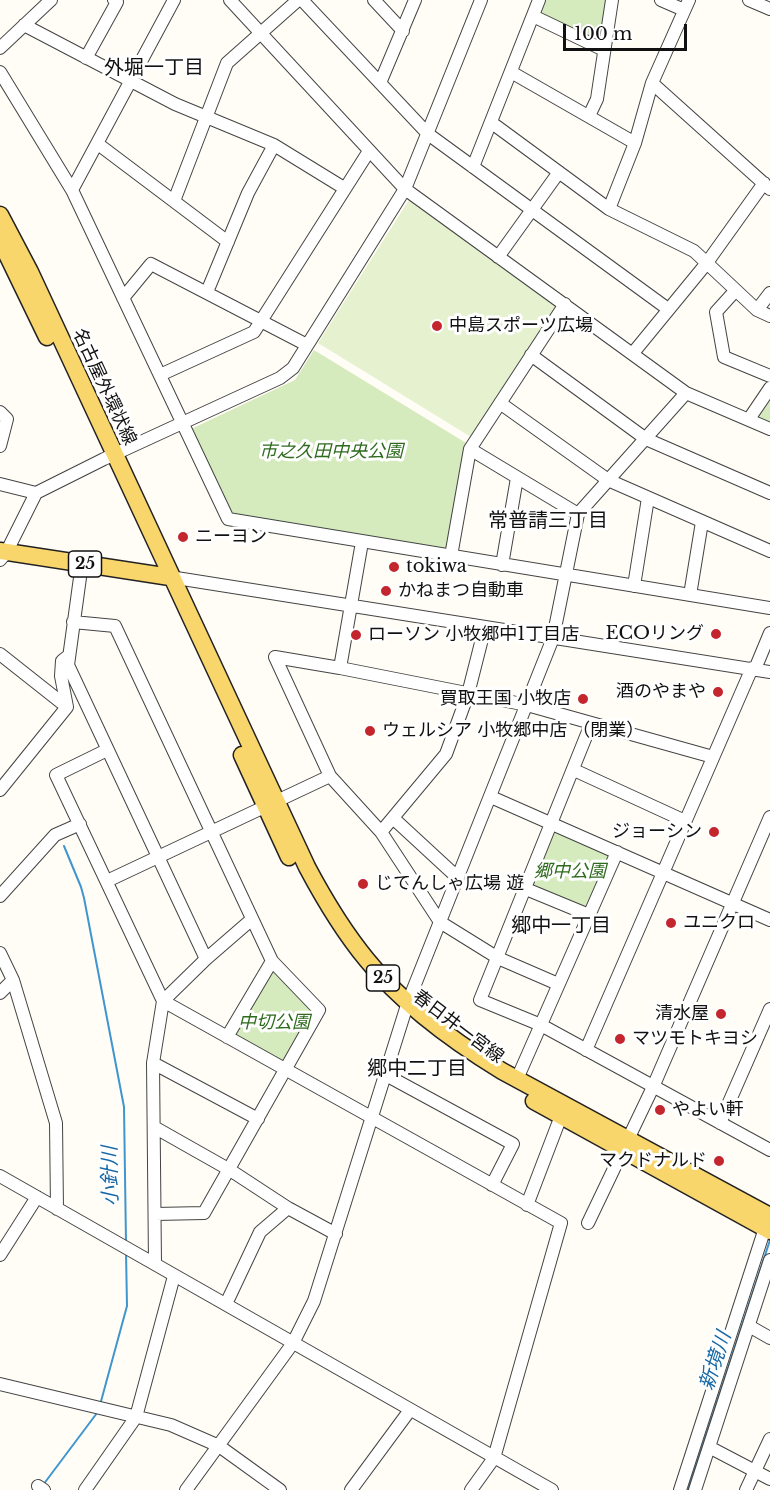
<!DOCTYPE html>
<meta charset="utf-8">
<style>
body{margin:0}
#map{position:relative;width:770px;height:1490px;overflow:hidden;background:#fffdf5;font-family:"Libre Baskerville",serif}
canvas{display:block}
.scale{position:absolute;left:563px;top:24px;width:124px;height:27px;box-sizing:border-box;border:3px solid #111;border-top:0;padding-left:8px;font-size:18px;line-height:21px;white-space:nowrap;color:#111;-webkit-text-stroke:4px #fff;paint-order:stroke}
</style>
<div id="map">
<canvas width="770" height="1490"></canvas>
<div class="scale">100 m</div>
</div>
<script>
const c = document.querySelector('canvas').getContext('2d');
c.lineJoin = 'round';
function paint(path, color) { c.fillStyle = color; c.fill(path, 'evenodd'); }
function strokePath(path, color, width, dash) { c.strokeStyle = color; c.lineWidth = width; c.lineCap = dash ? 'butt' : 'round'; c.setLineDash(dash || []); c.stroke(path); }
function label(font, color, halo, rows, align = 'center') {
  c.font = font + ' "Libre Baskerville","Noto Sans JP",serif'; c.lineWidth = 6; c.setLineDash([]); c.textBaseline = 'middle'; c.strokeStyle = halo; c.fillStyle = color; for (const [text, x, y, turn = 0] of rows) {
    c.save(); c.translate(x, y); c.rotate((+turn || 0) * Math.PI / 180); c.textAlign = isNaN(turn) ? turn : align; if (halo) c.strokeText(text, 0, 0); c.fillText(text, 0, 0); c.restore();
  }
}
paint(new Path2D(`
 M542,0H608L601,44L537,14Z
 M314,350L466,443L448,547L444,549L234,515L230,512L191,429L295,380Z
 M770,398V424L756,418Z
 M555,832L609,855L610,859L587,910L531,885L551,834Z
 M272,970L314,1011L284,1062L234,1035Z`), '#d5ebbd');
paint(new Path2D(`
 M409,200L555,304L557,308L471,437L318,343Z`), '#e6f2cf');
strokePath(new Path2D(`
 M64,846L81,887L84,898L124,1107L126,1243
 M100,1405L127,1306L126,1252
 M43,1485L97,1413
 M688,1490L770,1240`), '#3f96cf', 2);
const minor = new Path2D(`
 M230,0L405,189L686,393L770,429
 M302,0L428,134L668,309
 M374,0L403,31
 M661,0L684,10
 M749,0L770,9
 M533,16L604,50
 M24,25L175,104L274,145L344,188
 M0,48L51,0
 M86,58L117,2L114,0
 M0,72L72,190L228,519L770,608
 M511,72L635,143
 M380,83L415,0
 M652,83L770,189
 M589,116L597,99L612,0
 M492,123L609,209L694,251L757,310L770,316
 M98,144L228,242
 M473,167L539,0
 M72,190L174,0
 M174,201L227,63L298,0
 M609,209L635,143L652,83L689,0
 M498,257L559,172
 M735,291L716,312L724,357L770,376
 M207,292L248,193L274,145
 M123,298L151,264L307,345
 M757,310L770,293
 M633,353L706,264L764,183
 M531,355L646,439L770,493
 M160,375L254,332L369,151
 M500,403L608,480L770,551
 M0,412L7,419L0,446
 M749,419L770,388
 M470,449L578,514
 M0,484L36,493
 M451,556L470,449L565,304
 M0,560L6,553L36,493L104,459L280,378L293,368L405,189L481,0
 M82,563L68,665L206,959
 M502,565L517,478
 M170,577L770,672
 M634,586L648,498
 M690,595L702,522
 M73,622L115,626L272,961L319,1010L204,1213L155,1214
 M0,654L67,707L0,790
 M67,657L62,661L61,676L67,707
 M275,657L340,668L527,705L713,757
 M275,657L330,776L381,832L440,922L498,958L558,984
 M340,668L362,542
 M755,669L770,633
 M591,724L480,1000L541,1025L770,1150
 M107,750L56,775L163,1001L561,1223L494,1458L471,1490
 M574,770L685,821
 M491,797L770,920
 M393,818L458,878
 M381,832L446,754L468,694L485,627
 M107,881L330,776
 M526,889L589,915
 M0,896L55,835L80,824
 M0,953L13,980L56,1123L57,1209
 M0,993L13,980
 M227,1037L272,961
 M586,1050L752,668
 M153,1063L258,1119
 M386,1075L513,1144L492,1185
 M517,1079L617,852
 M720,1123L770,1009
 M154,1127L230,1170L288,1208L336,1234
 M0,1176L552,1490
 M527,1205L561,1116
 M588,1223L653,1087L770,817
 M0,1255L37,1197
 M155,1264L153,1063L163,1001L206,959L251,920
 M226,1304L260,1232L288,1208
 M749,1326L770,1338
 M0,1384L171,1425L219,1446L280,1490
 M709,1447L770,1479
 M38,1486L44,1490
 M85,1490L136,1417L174,1276
 M186,1490L293,1343L314,1301L408,1002L553,638L578,514L686,393
 M351,1490L410,1410
 M680,1490L765,1228
 M695,1490L770,1260
 M746,1490L770,1439`);
const major = new Path2D(`
 M0,215L30,272L307,867C324,899 343,931 367,960C403,1005 453,1041 502,1071L770,1216
 M0,240L47,337
 M0,551L170,577
 M242,755L289,857
 M534,1101L770,1231`);
strokePath(minor, '#444', 14);
strokePath(major, '#222', 19);
strokePath(minor, '#fff', 12);
strokePath(major, '#f9d66b', 16);
for (const [x, y, r, color] of [
 [437,326,6,"#c4262e"],
 [183,537,6,"#c4262e"],
 [394,567,6,"#c4262e"],
 [386,591,6,"#c4262e"],
 [716,634,6,"#c4262e"],
 [356,635,6,"#c4262e"],
 [718,692,6,"#c4262e"],
 [583,699,6,"#c4262e"],
 [370,731,6,"#c4262e"],
 [714,832,6,"#c4262e"],
 [363,884,6,"#c4262e"],
 [671,923,6,"#c4262e"],
 [721,1014,6,"#c4262e"],
 [620,1039,6,"#c4262e"],
 [660,1110,6,"#c4262e"],
 [719,1161,6,"#c4262e"]
]) { const dot = new Path2D(); dot.arc(x, y, r, 0, 2 * Math.PI); c.fillStyle = color; c.fill(dot); strokePath(dot, '#fff', 2); }
for (const [x, y, w] of [
 [85,564,33],
 [383,978,33]
]) { const box = new Path2D(); box.roundRect(x - w / 2, y - 13, w, 26, 4.5); c.fillStyle = '#fff'; c.fill(box); strokePath(box, '#111', 1.5); }
label('bold 16px', '#111', null, [
 ["25",85,564],
 ["25",383,978]
]);
label('18px', '#111', '#fff', [
 ["中島スポーツ広場",449,326],
 ["ニーヨン",195,537],
 ["tokiwa",406,567],
 ["かねまつ自動車",398,591],
 ["ECOリング",704,634,"right"],
 ["ローソン 小牧郷中1丁目店",368,635],
 ["酒のやまや",706,692,"right"],
 ["買取王国 小牧店",571,699,"right"],
 ["ウェルシア 小牧郷中店 （閉業）",382,731],
 ["ジョーシン",702,832,"right"],
 ["じてんしゃ広場 遊",375,884],
 ["ユニクロ",683,923],
 ["清水屋",709,1014,"right"],
 ["マツモトキヨシ",632,1039],
 ["やよい軒",672,1110],
 ["マクドナルド",707,1161,"right"]
], 'left');
label('18px', '#111', '#fff', [
 ["名古屋外環状線",104,387,65],
 ["春日井一宮線",458,1027,37]
]);
label('italic 18px', '#2f6b1f', '#fff', [
 ["市之久田中央公園",331,452],
 ["郷中公園",570,872],
 ["中切公園",274,1023]
]);
label('20px', '#111', '#fff', [
 ["外堀一丁目",154,68],
 ["常普請三丁目",548,521],
 ["郷中一丁目",561,926],
 ["郷中二丁目",417,1069]
]);
label('italic 20px', '#1768a6', '#fff', [
 ["小針川",111,1176,-91],
 ["新境川",716,1361,-72]
]);
</script>
